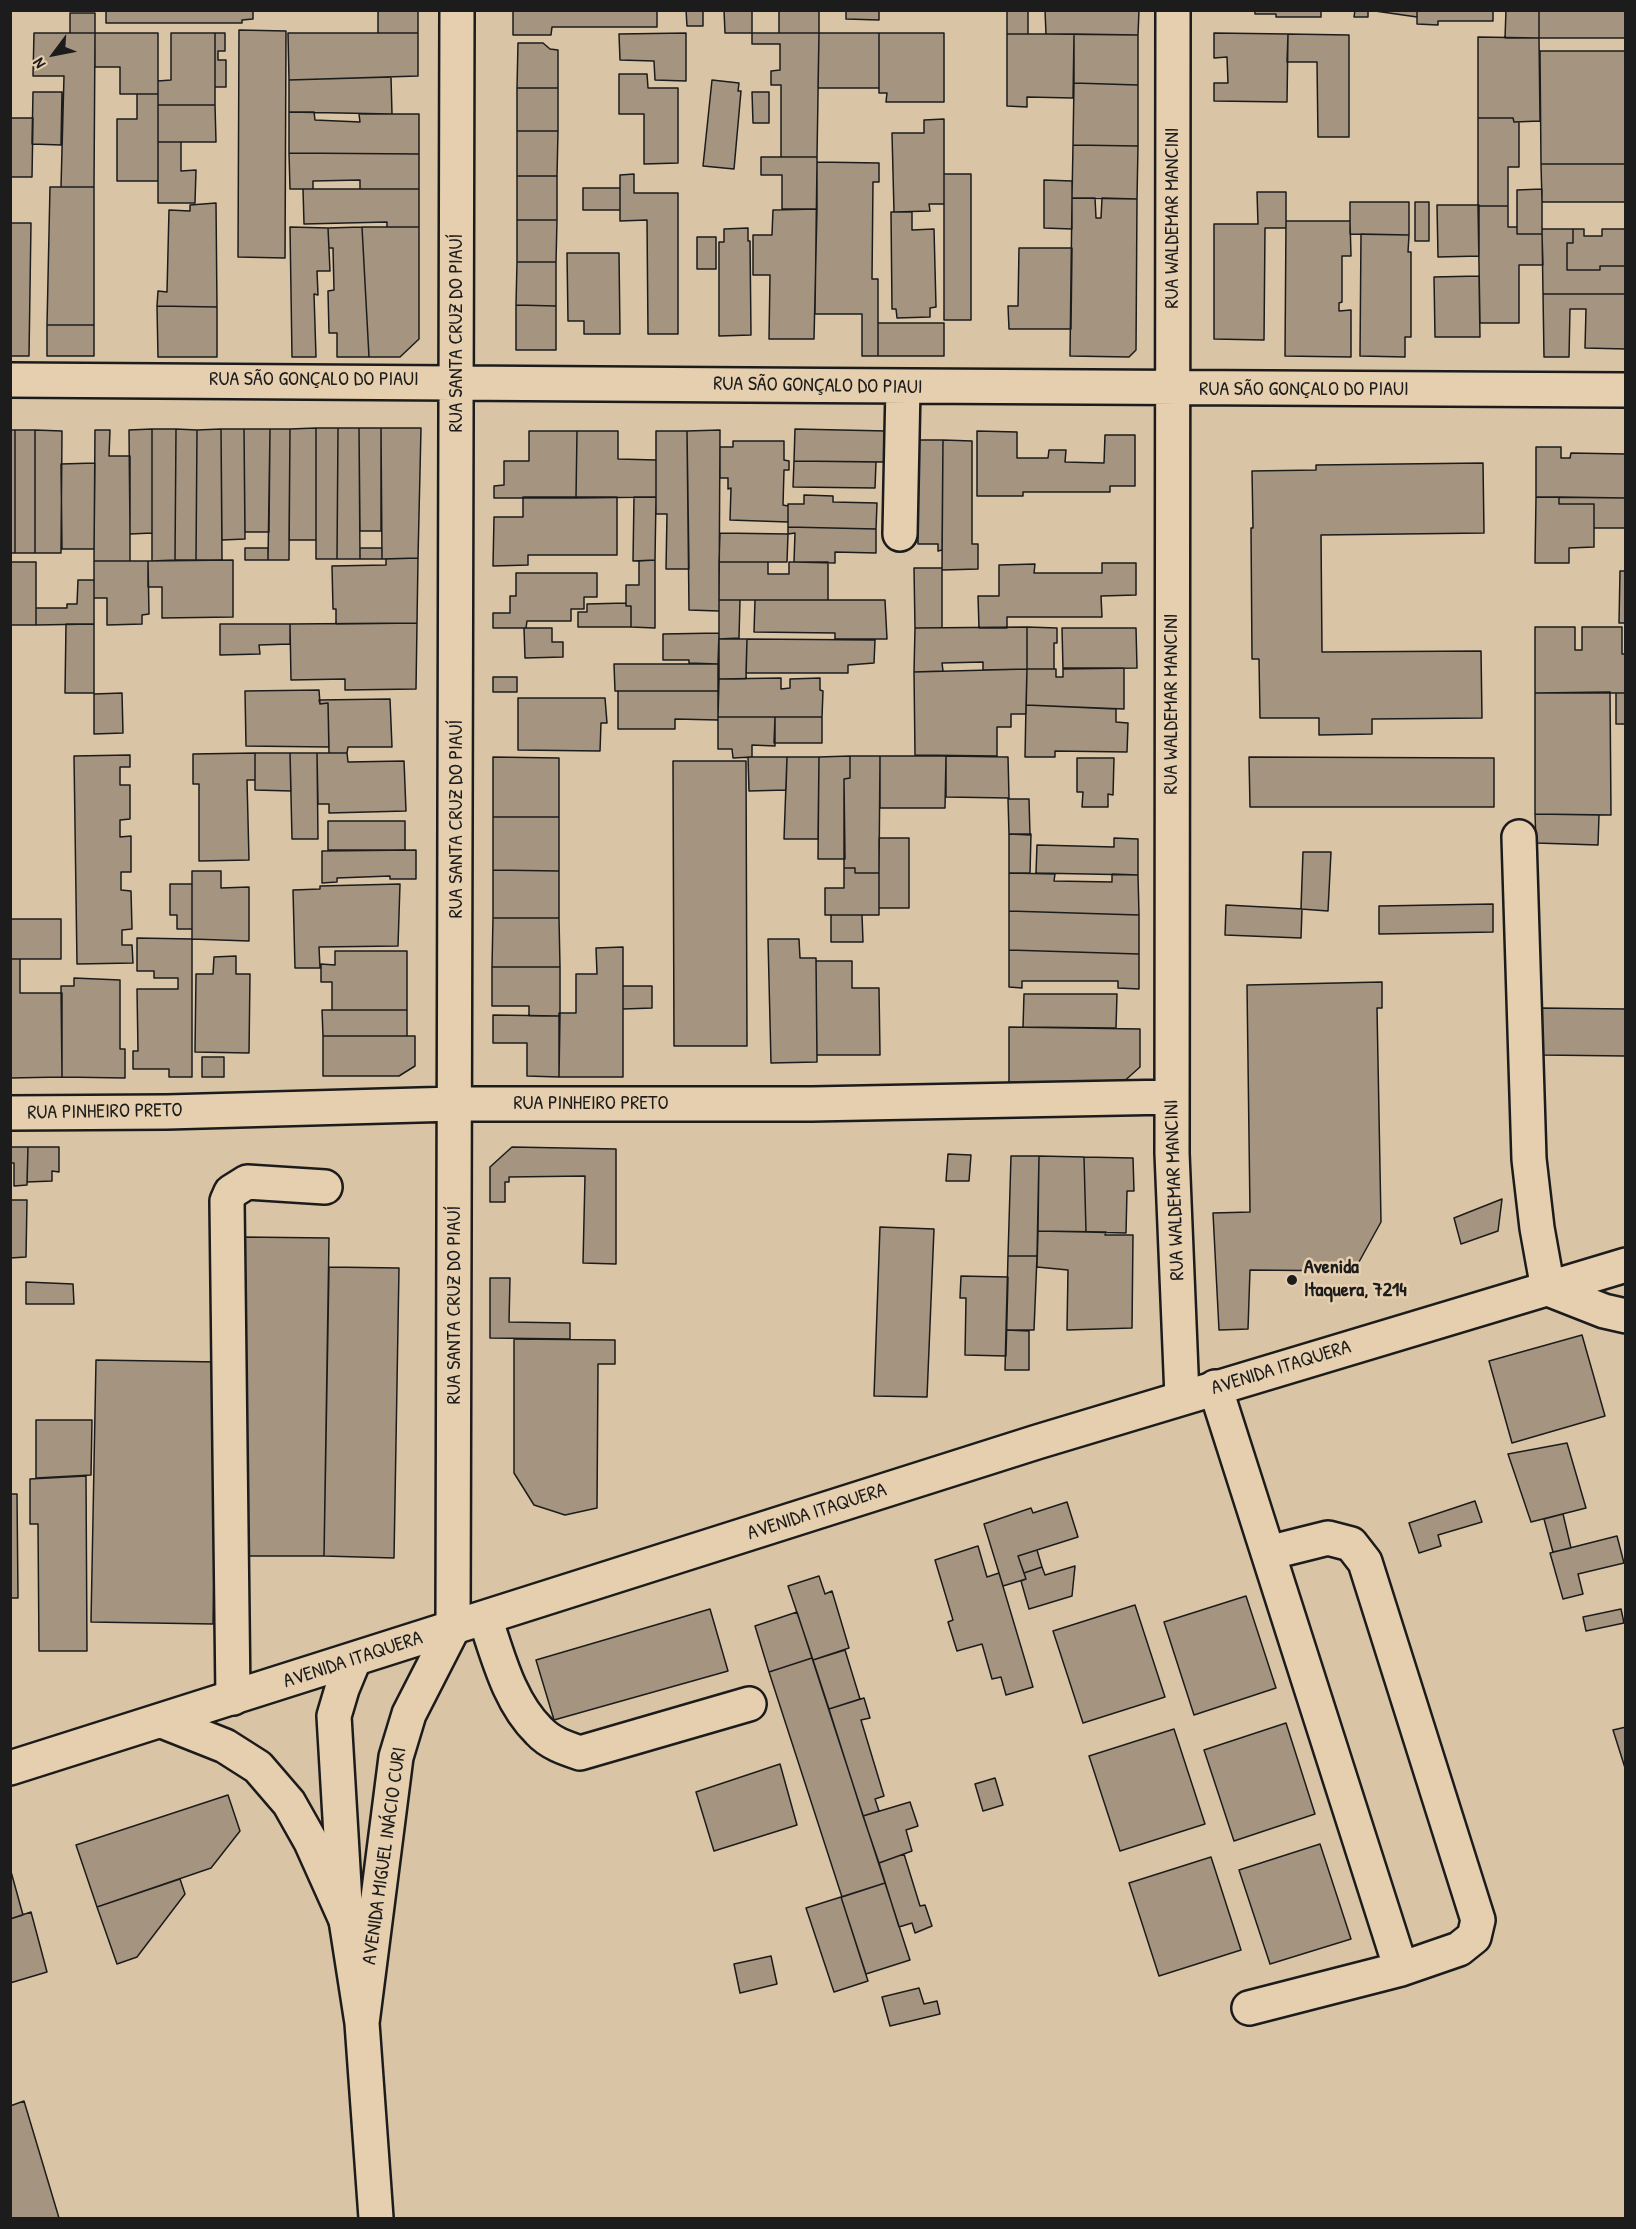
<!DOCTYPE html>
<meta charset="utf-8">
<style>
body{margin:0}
#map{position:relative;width:1636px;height:2229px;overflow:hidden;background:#dac4a6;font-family:"Patrick Hand",sans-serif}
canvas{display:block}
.frame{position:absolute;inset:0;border:12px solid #1c1c1c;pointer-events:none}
.north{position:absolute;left:24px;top:24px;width:60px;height:60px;-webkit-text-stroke:4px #e6cfaf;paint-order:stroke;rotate:238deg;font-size:16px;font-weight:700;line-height:24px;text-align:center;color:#1c1c1c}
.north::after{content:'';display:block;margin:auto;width:21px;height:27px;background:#1c1c1c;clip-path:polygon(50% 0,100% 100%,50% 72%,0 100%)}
</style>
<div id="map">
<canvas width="1636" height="2229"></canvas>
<div class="frame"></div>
<div class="north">N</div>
</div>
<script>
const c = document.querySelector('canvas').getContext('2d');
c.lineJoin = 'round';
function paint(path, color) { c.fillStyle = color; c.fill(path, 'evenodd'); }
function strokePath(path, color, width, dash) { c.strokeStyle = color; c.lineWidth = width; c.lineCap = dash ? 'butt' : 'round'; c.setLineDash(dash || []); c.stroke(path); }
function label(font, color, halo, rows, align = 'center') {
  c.font = font + ' "Patrick Hand",sans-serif'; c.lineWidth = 5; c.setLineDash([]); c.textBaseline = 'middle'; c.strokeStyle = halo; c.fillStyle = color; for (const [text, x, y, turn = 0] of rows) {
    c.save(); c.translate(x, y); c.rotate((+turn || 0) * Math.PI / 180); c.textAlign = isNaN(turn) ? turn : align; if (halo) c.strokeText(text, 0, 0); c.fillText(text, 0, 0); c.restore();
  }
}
const building = new Path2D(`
 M106,10H253V19L242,20V23H106Z
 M378,10H418V33H378Z
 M513,10H657V27H552L551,35H513Z
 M686,10H703V26H687Z
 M724,10H752V33H725Z
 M819,10V33H779V11Z
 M846,10H879V20L846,19Z
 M1007,10H1028V34H1007Z
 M1045,10H1139L1138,35L1046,34Z
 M1255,10H1321V17H1276V14H1255Z
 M1355,10H1368V17H1354Z
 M1368,10H1417V17Z
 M1417,10H1493V21H1438V25L1417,24Z
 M1506,10H1539V38H1505Z
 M1539,10H1626V38H1539Z
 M70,13H95V33H70Z
 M239,30L286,31L285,258L238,257Z
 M34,33H95L94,187H61L64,76H33Z
 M95,33H158V94H120V67H95Z
 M171,33H215V105H158V81L171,80Z
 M215,33H225V51H218V60H226V87H215Z
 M288,33H418V76L289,80Z
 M686,33V81L655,80L654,61L620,60L619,34Z
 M752,33H819L817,157H781V85H771V71L780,70V44H752Z
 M819,33H879V88H818Z
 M879,33H944V102H886L887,93H879Z
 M1214,33L1288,34L1287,102L1214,101V83H1228L1227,57L1214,58Z
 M1007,34H1074L1073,98L1027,97V107L1007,106Z
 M1074,34L1138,35V85L1074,83Z
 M1288,34L1349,35V137H1318L1317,62H1287Z
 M1478,37L1539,38L1540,121L1514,122L1513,118H1478Z
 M518,43H543L550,49L558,50V88H517Z
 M1540,51H1626V164H1541Z
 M619,74H647L648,88H678V163L644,164V114H619Z
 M391,77L392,114L289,112V80Z
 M712,80L739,83L738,91H741L734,169L703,166Z
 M1074,83L1138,85V146L1073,145Z
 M517,88H558V131H517Z
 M33,92H62L61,145L32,144Z
 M752,92H769V123H753Z
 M137,94H158V181H117V119H137Z
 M158,105H215L216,142H158Z
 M289,112H314L315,120L360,122L359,114H419V154L289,153Z
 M10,118H33L32,177H10Z
 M1478,118H1513L1514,122H1519V167H1508V206H1478Z
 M944,119V204H929L930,211L894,212L892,133H924V120Z
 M517,131H558L557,176H517Z
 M158,142H181V171L196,170L195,203H158Z
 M1073,145L1138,146L1137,199L1072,198Z
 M289,153L419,154V189H360V180L313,181V189H290Z
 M761,157H817V209H782V175H761Z
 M817,162L879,163V182H873L872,279H878V356H862V314H815Z
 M1541,164H1626V202H1542Z
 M634,174V193H678V334H648L647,220L620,221V175Z
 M944,174H971V320H944Z
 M517,176H557V220H517Z
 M1044,180L1072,181V229L1044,228Z
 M50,187H94V325H47Z
 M583,188H620V210H583Z
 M303,189H419V227H387V222L304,224Z
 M1542,189V234H1517V190Z
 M1257,192H1286V228H1265L1264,340L1214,339V224H1258Z
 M1072,198H1095L1096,218H1101L1102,198L1137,199L1136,350L1129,357L1070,356Z
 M1350,202H1409V235L1350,234Z
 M1415,202H1429V241H1415Z
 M216,203L217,307L157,306L158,291L167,292L169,210L190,211V205Z
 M1437,205H1479V256L1438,257Z
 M1478,206H1508V227H1517V234H1542L1543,265H1519V323H1480Z
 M817,209L814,339H769L770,275H753V235H772L773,210Z
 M891,212H912V230L934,229L936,307L930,308V317L897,318L896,309H892Z
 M517,220H557L556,262H517Z
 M1286,221H1350L1351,256H1342V302L1339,303V311L1351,310V357L1285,356Z
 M10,223H31L29,356H10Z
 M290,227L328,228L330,271H317L318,295L314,294L316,357H292Z
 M362,227L369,357H337V333H329L328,291L334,290L333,248H329L328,228Z
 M362,227H419V339L400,357H369Z
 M748,228V241H750L751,335L719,336V242H724V229Z
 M1542,229H1573V243H1567V270H1600V266H1626V294H1543Z
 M1573,229H1584V236H1602V229H1626V266H1600V270H1567V243H1573Z
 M1361,234L1409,235L1408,252H1411V337H1405V357L1360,356Z
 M697,237H716V269H697Z
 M1019,248H1072L1071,329H1009L1008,306H1018Z
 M567,253H619L620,334H584V321H568Z
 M517,262H556V306L516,305Z
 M1479,276L1480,337H1435L1434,277Z
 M1543,294H1626V349L1585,348L1586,309H1570L1569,357H1544Z
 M516,305L556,306V350H516Z
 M157,306L217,307V357H158Z
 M878,323H944V356H878Z
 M47,325H94V356H47Z
 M316,428V540H289L290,429Z
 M316,428H338L337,559H316Z
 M338,428H359L360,559H337Z
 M359,428H381V531H360Z
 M381,428H421L418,558L382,559Z
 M152,429H176L175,560L152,561Z
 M152,429V533L130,534L129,430Z
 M176,429L197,430L196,560H175Z
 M221,429H244L245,539L222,540Z
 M221,429L222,560H196L197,430Z
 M244,429H270L269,532H245Z
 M270,429H290L289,560H268Z
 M795,429L887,431V462L794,461Z
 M10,430H15V553H10Z
 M15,430H35V553H15Z
 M35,430L62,431L61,553H35Z
 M95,430H110L109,456H130V561H94Z
 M720,430L719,611L689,610L687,431Z
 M529,431H577L576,498H494V486L504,485V461H529Z
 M577,431H618V459L656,460V497L576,498Z
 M656,431H687L689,569H666L667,514H656Z
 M977,431L1017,432V458H1048L1049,450H1066L1065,462L1104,463L1105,435H1135V486H1110V492H1023V496H977Z
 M918,440H943L942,550L938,551V544H918Z
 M943,440L972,441V544H978V569L942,570V568Z
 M733,441H784V460L789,461V470H784L783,505L788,506V522L730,520L731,488L728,489V478H720V447H733Z
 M1536,447H1561V458H1570L1571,453L1626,454V498L1536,497Z
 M794,461L876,462L875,488L793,487Z
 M95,463L94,549H62L61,464Z
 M1483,463L1484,533L1321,535L1322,652L1481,651L1482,718L1372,719V734L1319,735V718H1260L1259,659H1252L1251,528H1253L1252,471L1316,470V465Z
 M804,495L833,496V502L877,503L876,529L788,527V504H804Z
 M523,497H617V555H528V565L493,566L494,517H523Z
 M634,497H656L655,560L633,561Z
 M1536,497H1559V504H1594V547L1569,548V563H1535Z
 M1559,497L1626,498V528H1594V504H1559Z
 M788,527L876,529V553L835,552V563L794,562L795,533L788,534Z
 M720,533L788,534L787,562H719Z
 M245,548H268V560H245Z
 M360,548H382V559H360Z
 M418,558L417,623L336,624V609H333L332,566L386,565V559Z
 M233,560V617L162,618V587H148V561Z
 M655,560V628L631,627V606H626V585H639V561Z
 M94,561H148L149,614L142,615V624L107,625V598H94Z
 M10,562H36V625H10Z
 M719,562H768V574H789V562H828V600H719Z
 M1102,563H1136V595L1101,596L1102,617H1007V628H979L978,596H999V565L1035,564L1034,573H1102Z
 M914,568H942V628H915Z
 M1620,571H1626V623H1619Z
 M516,573H597V597H584V609H571V621H527L526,628H493V613H510V596H516Z
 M78,580H94V624L36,625V608H67V604H77Z
 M719,600H740L739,638L719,639Z
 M755,600H885L887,639H835V633L754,632Z
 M626,603V606H631V627H578V612H587V604Z
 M417,623L416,689L345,690V679L291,680L290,624Z
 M66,624H94V693H65Z
 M220,624H290V644L259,645L260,654L220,655Z
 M1027,627L1057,628V643H1054V669H1027Z
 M1027,627V669L983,670V662L942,663L943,671L914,672L915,628Z
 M1535,627H1575V650H1582V627H1622V654H1626V693H1535Z
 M524,628H552V642H563V657L525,658Z
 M1062,628H1136L1137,668L1063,669Z
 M719,633L718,664L689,663V660H663V634Z
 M719,639H747L746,679H719Z
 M747,639L875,640L874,663L848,665V673H746Z
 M614,664H718V691H615Z
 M1063,668H1124V709L1026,705L1027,669H1056V677H1063Z
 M1027,669L1026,714H1011V727H997V756L915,755L914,672Z
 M493,677H517V692H493Z
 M781,678V689L790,688V679L820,678V690L823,691L822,717H718L719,679Z
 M319,690L320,704L328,703L329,747L246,746L245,691Z
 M618,691H718V720L675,719V729H618Z
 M1610,692L1611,815L1535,814V693Z
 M122,693L123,733L94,734V694Z
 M1616,693H1626V724H1616Z
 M518,698H605L607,723H601L600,751L518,750Z
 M390,699L392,747H348L347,753H329L328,703L320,704L319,700Z
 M1026,705L1116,709V722L1128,723L1127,752L1055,751V757H1025Z
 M718,717H775V746L752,745V757L733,758L732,749H718Z
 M775,717H822V743H774Z
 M255,753V780H247L249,860L199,861V784H193V754Z
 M255,753H290L291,791L255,790Z
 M290,753H317L318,839H292Z
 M317,753H347L348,762L404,761L406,811L329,813V804H318Z
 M130,755V767H120V785H130V819L120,820V837L131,836V872H121V890L131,891L132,929L122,930V945H132L133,963L77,964L74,756Z
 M850,756H880L879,873H855V868H844V779L850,778Z
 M850,756V778L844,779L845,859H818L819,757Z
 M880,756H946L945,808H880Z
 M946,756L1008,757L1009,798L946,797Z
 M493,757L559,758V817H493Z
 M748,757H787L786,790L749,791Z
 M787,757H819L818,839H784Z
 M1249,757L1494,758V807H1250Z
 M1077,758H1114L1113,795L1108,794V807H1082L1083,792H1077Z
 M673,761H746L747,1046H674Z
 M1008,799H1029L1030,835L1009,834Z
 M1535,814L1599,815L1598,845L1536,843Z
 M493,817H559V871L493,870Z
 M328,821H405V850H328Z
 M1009,834H1031L1030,873H1009Z
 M879,838H909V908H879Z
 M1114,838L1138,839V875L1036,873L1037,845L1114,847Z
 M416,850V879H390V876L337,878V882L322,883V851Z
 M1303,852H1331L1328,911L1301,909Z
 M844,868H855V873H879V915H825V888H844Z
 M493,870L559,871V918H493Z
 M192,871H221V888L249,887V941L192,939Z
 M1009,873L1055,874L1054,881L1112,882V874L1138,875L1139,915L1009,911Z
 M170,884H192V929H177V915H170Z
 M400,884L398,946L319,947L320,968H295L293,890L320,889V886Z
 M1493,904V932L1379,934V906Z
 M1226,905L1302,909L1301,938L1225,935Z
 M1009,911L1139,915V954L1009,950Z
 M831,915H862L863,942H831Z
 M493,918H559L560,967H492Z
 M10,919H61V959H10Z
 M137,938L192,939V1077H169V1069H133V1051H138L137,989H178V978H154V971H137Z
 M768,939H799L800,958H816L817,1062L771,1063Z
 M623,947V1077H559V1013H576V974H597L596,948Z
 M1009,950L1139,954V989L1118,988V981H1022V988L1009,987Z
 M335,951H407V1010H332V982H321V964L335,965Z
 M236,956V974H250L249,1053L195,1052L196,974H213L214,957Z
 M10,959H20V993H62V1077L10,1078Z
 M816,961H852V988H879L880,1055H817Z
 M492,967H560V1016H529V1006H492Z
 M74,978L120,980V1049H125V1078L62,1077L61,986H74Z
 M1382,982V1008H1377L1381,1222L1354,1271L1250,1270L1248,1329L1219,1330L1213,1213L1250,1212L1247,985Z
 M623,986H652V1008L623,1009Z
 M1024,994H1117L1116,1028L1023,1027Z
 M1541,1008L1626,1009V1056L1542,1055Z
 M322,1010H407V1036H323Z
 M493,1015L560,1016L559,1077L527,1076V1043H493Z
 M1009,1027L1140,1029V1067L1121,1084L1009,1082Z
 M323,1036H415V1066L399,1076H323Z
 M202,1057H224V1077H202Z
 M10,1147H28L27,1185L14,1186V1163H10Z
 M28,1147H59V1172L52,1171V1181L27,1182Z
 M512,1147L616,1149V1264L583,1263L585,1176L509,1177V1182H505V1202H490V1167Z
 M948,1154L971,1155L969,1181H946Z
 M1011,1156H1039L1037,1256H1008Z
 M1039,1156L1084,1157L1086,1232L1038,1231Z
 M1084,1157L1133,1158L1134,1191H1127L1126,1233L1086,1232Z
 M1502,1199L1498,1231L1461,1244L1454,1218Z
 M10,1200H27L26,1257L10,1258Z
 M880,1227L934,1229L927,1397L874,1396Z
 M1038,1231L1106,1232L1105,1235H1133L1132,1328L1067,1330L1068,1270L1037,1267Z
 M242,1237L329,1238L324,1556H237Z
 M1008,1256H1037L1034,1330H1006Z
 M329,1267L399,1268L394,1558L324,1556Z
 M961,1276L1008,1277L1006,1356L965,1355L966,1298H960Z
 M490,1278H510L509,1322L570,1323V1339L490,1338Z
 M26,1282L73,1284L74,1304H26Z
 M1006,1330L1029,1331V1370H1005Z
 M1582,1335L1605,1416L1512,1443L1489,1361Z
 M514,1339L615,1340V1364H598L597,1508L565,1515L534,1505L514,1473Z
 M96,1360L218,1362L213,1624L91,1622Z
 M36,1420H92L91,1475L36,1478Z
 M1567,1443L1586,1508L1531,1522L1508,1454Z
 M86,1476L87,1651H39L38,1524H30V1479Z
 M10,1494H17L18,1598H10Z
 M1475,1501L1482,1522L1438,1535L1441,1546L1419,1553L1409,1523Z
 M1067,1502L1078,1537L1018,1556L1026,1579L1003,1586L984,1524L1031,1508L1033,1513Z
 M1563,1514L1571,1548L1553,1552L1544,1519Z
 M1617,1536L1624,1563L1578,1574L1583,1594L1563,1599L1550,1553Z
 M978,1546L987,1577L999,1573L1033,1687L1006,1695L1001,1677L992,1679L982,1644L957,1651L948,1622L953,1620L935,1560Z
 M1037,1550L1042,1567L1024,1573L1018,1556Z
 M1075,1566L1072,1596L1029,1609L1021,1581L1026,1579L1024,1573L1042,1567L1045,1575Z
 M819,1576L825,1594L832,1591L849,1648L813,1660L788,1586Z
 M1246,1596L1276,1688L1194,1715L1164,1622Z
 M1135,1605L1165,1697L1083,1723L1053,1631Z
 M710,1609L728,1671L554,1720L536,1660Z
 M1621,1609L1624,1623L1586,1631L1583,1617Z
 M797,1612L812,1658L769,1672L755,1626Z
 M845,1650L860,1699L829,1709L813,1660Z
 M812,1658L885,1883L842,1897L769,1672Z
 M864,1698L870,1718L861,1720L884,1796L875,1799L879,1811L863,1816L829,1709Z
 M1286,1723L1315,1814L1234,1841L1204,1750Z
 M1626,1727V1771L1613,1730Z
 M1174,1729L1205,1824L1120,1851L1089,1756Z
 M780,1764L797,1825L714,1851L696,1792Z
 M995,1778L1003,1805L983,1811L975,1784Z
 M228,1795L240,1831L211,1868L97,1907L76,1845Z
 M910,1802L918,1826L906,1830L912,1851L879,1863L863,1816Z
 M1320,1844L1351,1939L1270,1964L1239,1870Z
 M904,1854L920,1906L925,1905L932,1926L915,1933L912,1923L899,1927L879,1863Z
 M1211,1857L1241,1950L1159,1976L1129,1883Z
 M10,1868L23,1915L10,1919Z
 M180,1879L185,1894L137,1957L117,1964L97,1907Z
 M885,1883L910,1960L866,1974L841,1897Z
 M841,1897L868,1981L834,1992L806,1908Z
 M31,1912L47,1972L10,1983V1919Z
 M771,1956L777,1984L740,1993L734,1964Z
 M919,1988L924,2004L937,2001L940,2014L890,2026L882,1997Z
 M24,2101L59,2218H10V2106Z`);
paint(building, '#a59580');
strokePath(building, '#1c1c1c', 1.5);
const minor = new Path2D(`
 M1173,10L1172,1153L1182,1397
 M10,380C549,381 1087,390 1626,390
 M900,534L903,387
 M1519,837L1529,1159L1537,1228L1548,1289L1604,1311L1626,1316
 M10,1113L167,1112L455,1104H812L1172,1097
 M1215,1387L1401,1969
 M485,1618C498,1656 509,1702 539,1731C550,1743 565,1748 580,1753L749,1704
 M354,1660L342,1689L334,1716L346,1920L362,2023L376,2218
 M233,1698L227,1201L231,1192L247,1182L325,1187
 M1249,2008L1401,1969L1459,1949L1474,1937L1478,1920L1365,1562L1351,1544L1328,1538L1268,1553
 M362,2023L396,1757L409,1714L453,1628L457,10`);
const major = new Path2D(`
 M162,1721L225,1746L258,1767L289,1803L311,1842L346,1920
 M10,1768L1037,1442L1626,1265`);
strokePath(minor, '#1c1c1c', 38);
strokePath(major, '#1c1c1c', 38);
strokePath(minor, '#e6cfaf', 33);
strokePath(major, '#e6cfaf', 33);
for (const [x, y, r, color] of [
 [1292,1280,6,"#1c1c1c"]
]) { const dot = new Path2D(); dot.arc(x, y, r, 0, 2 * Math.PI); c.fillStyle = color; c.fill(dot); strokePath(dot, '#e6cfaf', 2); }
label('20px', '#1c1c1c', '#e6cfaf', [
 ["RUA WALDEMAR MANCINI",1173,218,-90],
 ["RUA SANTA CRUZ DO PIAUÍ",457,333,-90],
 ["RUA SÃO GONÇALO DO PIAUI",314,380],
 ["RUA SÃO GONÇALO DO PIAUI",818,386,1],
 ["RUA SÃO GONÇALO DO PIAUI",1304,390],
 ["RUA WALDEMAR MANCINI",1172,704,-90],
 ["RUA SANTA CRUZ DO PIAUÍ",457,819,-90],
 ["RUA PINHEIRO PRETO",591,1104],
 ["RUA PINHEIRO PRETO",105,1112,-1],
 ["RUA WALDEMAR MANCINI",1175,1190,-92],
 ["RUA SANTA CRUZ DO PIAUÍ",455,1305,-90],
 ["AVENIDA ITAQUERA",1281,1368,-17],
 ["AVENIDA ITAQUERA",817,1512,-18],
 ["AVENIDA ITAQUERA",353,1660,-18],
 ["AVENIDA MIGUEL INÁCIO CURI",385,1856,-82]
]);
label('bold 20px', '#1c1c1c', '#e6cfaf', [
 ["Avenida",1304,1268],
 ["Itaquera, 7214",1304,1291]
], 'left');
</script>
